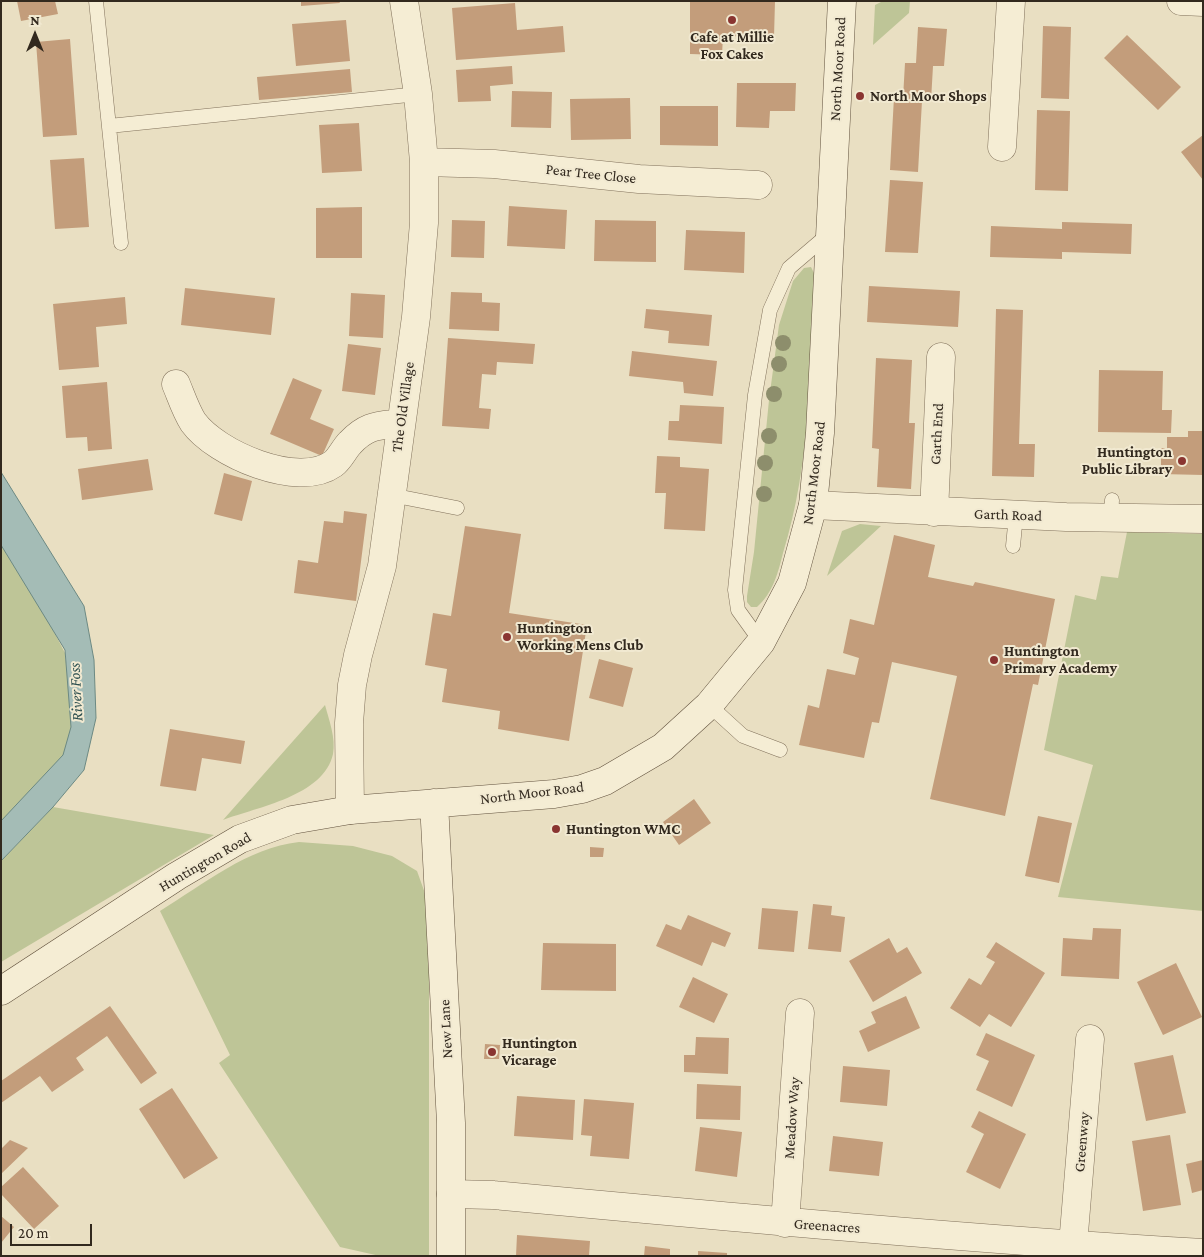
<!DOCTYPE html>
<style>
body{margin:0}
#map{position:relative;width:1204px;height:1257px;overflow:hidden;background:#e9dfc2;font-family:"Crimson Pro",serif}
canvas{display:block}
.frame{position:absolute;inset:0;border:2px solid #32291e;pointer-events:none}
.north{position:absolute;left:10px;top:10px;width:50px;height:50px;-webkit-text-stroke:4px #f1e9d1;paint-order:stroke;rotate:0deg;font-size:14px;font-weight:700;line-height:20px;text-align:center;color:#32291e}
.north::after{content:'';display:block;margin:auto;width:18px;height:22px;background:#32291e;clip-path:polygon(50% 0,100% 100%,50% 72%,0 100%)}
.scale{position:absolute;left:10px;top:1224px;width:82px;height:22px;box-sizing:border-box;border:2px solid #32291e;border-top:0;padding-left:6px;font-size:15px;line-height:18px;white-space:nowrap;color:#32291e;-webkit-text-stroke:4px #f1e9d1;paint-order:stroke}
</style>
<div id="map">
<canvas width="1204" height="1257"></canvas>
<div class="frame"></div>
<div class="north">N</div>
<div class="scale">20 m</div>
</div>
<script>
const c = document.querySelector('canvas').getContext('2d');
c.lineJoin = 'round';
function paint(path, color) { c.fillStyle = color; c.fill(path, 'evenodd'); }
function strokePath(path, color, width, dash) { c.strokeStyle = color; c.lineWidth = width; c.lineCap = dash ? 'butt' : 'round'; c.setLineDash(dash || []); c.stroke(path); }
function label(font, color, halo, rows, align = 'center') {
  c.font = font + ' "Crimson Pro",serif'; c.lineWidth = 4; c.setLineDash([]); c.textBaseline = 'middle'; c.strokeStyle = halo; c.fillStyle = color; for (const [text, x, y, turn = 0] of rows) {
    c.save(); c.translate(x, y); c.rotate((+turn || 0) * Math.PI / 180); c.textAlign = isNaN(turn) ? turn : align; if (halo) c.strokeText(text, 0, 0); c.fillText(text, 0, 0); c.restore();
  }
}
paint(new Path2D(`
 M883,1H910L909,13L873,45L875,5Z
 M811,267L815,275C810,369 811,463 783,553C778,573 773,593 757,607H751L747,602V596L754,552L769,400L779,325L793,281L804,268Z
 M860,524L881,526L827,576L842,531Z
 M1127,532L1203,534V911L1058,897L1093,765L1044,750L1075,595L1096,600L1101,576L1118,578Z
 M1,545L41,607L65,653L73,722L63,762L1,822Z
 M325,705C329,720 336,738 333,754C324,796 257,807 223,820Z
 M53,807L214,835L1,962V861Z
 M299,842L353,846L392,856L417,871L426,896L429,966V1256H380L340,1247L219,1063L230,1055L160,911C204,884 247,848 299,842Z`), '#bec597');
const water = new Path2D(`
 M1,472L84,606L94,660L96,718L84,770L53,807L1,861V821L63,755L71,727L65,650L1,545Z`);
paint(water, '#a4bcb6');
strokePath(water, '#6c8983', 1);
paint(new Path2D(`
 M17,1H55L58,14L21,21Z
 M301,1H339L340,3L301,6Z
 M730,1H775L774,37L723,36L722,55L690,54V2Z
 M515,3L517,30L563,26L565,52L456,60L452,8Z
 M346,20L350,61L296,66L292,24Z
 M1043,26L1071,27L1069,99L1041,98Z
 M918,27L947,29L944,66H933L931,101H922L918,172L890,170L894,97L903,98L905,63H916Z
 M1127,35L1181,87L1158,110L1104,58Z
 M70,39L77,135L43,137L36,42Z
 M512,66L513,84L490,86L491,101L458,102L456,70Z
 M350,69L352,92L259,100L257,77Z
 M737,83H796L795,111H770L769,128L736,127Z
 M512,91L552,92L551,128L511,127Z
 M630,98L631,139L571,140L570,99Z
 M660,106H718V146L660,145Z
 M1037,110L1070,111L1068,191L1035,190Z
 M359,123L362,171L322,173L319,125Z
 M1203,135V180L1181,152Z
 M84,158L89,227L55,229L50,160Z
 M890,180L923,182L918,253L885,252Z
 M509,206L567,210L565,249L507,246Z
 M362,207V258H316V208Z
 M452,220L485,221L484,258L451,257Z
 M595,220L656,221V262L594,261Z
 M1062,222L1132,224L1131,254L1062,252V259L990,257L991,226L1062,229Z
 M686,230L745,232L744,273L684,270Z
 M869,286L960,291L958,327L867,322Z
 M185,288L275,298L271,335L181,325Z
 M451,292L482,293V302L500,303L499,331L449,329Z
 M351,293L385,295L383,338L349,336Z
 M125,297L127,324L96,327L99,367L59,370L53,304Z
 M646,309L712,315L709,346L668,343L669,331L644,328Z
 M996,309L1023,310L1019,444H1035L1034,477L992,476Z
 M448,338L535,344L533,364L497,362L496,375L482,374L479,408L491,409L489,429L442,426Z
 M348,344L381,348L375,395L342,391Z
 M632,351L717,361L713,396L684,393L683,382L629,376Z
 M876,358L912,360L909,423H915L911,489L877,487L879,449L872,448Z
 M1099,370L1163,371L1162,410H1172L1171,433L1098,432Z
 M293,378L322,390L310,419L334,429L322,456L270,434Z
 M107,382L112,449L88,451L87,437L66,438L62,386Z
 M680,405L724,407L722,444L668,440L669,421H679Z
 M1188,431H1203V475L1161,474V448H1167V437H1188Z
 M657,456L680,457V467L709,469L705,531L664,529L666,493H655Z
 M148,459L153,490L82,500L78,469Z
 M224,473L252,481L242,521L214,514Z
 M344,511L367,514L356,601L294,593L298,560L318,563L324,521L343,523Z
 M465,526L521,534L509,613L587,625L569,741L498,729L500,711L442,702L447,669L425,665L433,613L451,616Z
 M894,535L935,545L928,577L973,586L975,582L1055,599L1038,685L1033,684L1005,816L930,799L957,676L892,662L879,723L872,722L864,758L799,745L808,705L819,708L827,669L855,675L859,658L843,653L850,619L874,625Z
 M599,659L633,668L623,707L589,698Z
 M170,729L245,741L241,764L202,758L196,791L160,786Z
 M694,799L711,823L679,845L663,822Z
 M1038,816L1072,823L1059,883L1025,876Z
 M590,847L604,848L603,857H590Z
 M813,904L832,906L831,915L845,917L841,952L808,949Z
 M762,908L798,911L794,952L758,949Z
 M688,915L731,933L725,947L712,942L702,966L656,946L666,924L681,930Z
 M1093,928L1121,929L1119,979L1061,976L1063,938L1092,940Z
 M889,938L897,953L907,947L922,973L873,1002L849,961Z
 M996,942L1045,973L1011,1027L989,1014L980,1027L950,1008L969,978L981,985L995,962L986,957Z
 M543,943L616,944V991L541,990Z
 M1176,963L1202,1017L1163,1035L1137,982Z
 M693,977L728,994L714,1023L679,1007Z
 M906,996L920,1028L868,1052L859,1031L876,1023L871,1012Z
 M110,1006L157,1073L141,1084L107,1036L76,1058L84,1070L52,1092L40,1076L1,1103V1081Z
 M986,1033L1035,1055L1012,1107L976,1090L989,1061L976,1055Z
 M696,1037L729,1038L728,1074L684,1072V1055H695Z
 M485,1044L500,1045L499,1059H484Z
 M1173,1055L1186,1113L1146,1121L1134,1063Z
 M843,1066L890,1070L887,1106L840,1102Z
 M697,1084L741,1086L740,1120L696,1119Z
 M172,1088L218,1158L184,1179L139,1109Z
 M517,1096L575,1100L573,1140L514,1136Z
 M584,1099L634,1103L629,1159L590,1156L592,1136L581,1135Z
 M979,1111L1026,1134L1000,1189L966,1172L984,1134L971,1127Z
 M700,1127L742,1132L737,1177L695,1171Z
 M1170,1135L1181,1205L1143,1211L1132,1141Z
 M833,1136L883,1142L879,1176L829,1171Z
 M10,1140L28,1148L1,1174V1149Z
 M1203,1160V1190L1192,1193L1186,1164Z
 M23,1167L59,1206L34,1229L1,1194V1187Z
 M1,1216L14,1227L1,1243Z
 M517,1235L590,1241L589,1256H516Z
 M645,1246L670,1249V1256H644Z
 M698,1251L727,1253V1256H698Z`), '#c39d7b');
const lane = new Path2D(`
 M96,1L121,243
 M109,126L418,94
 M391,495L457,508
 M1111,518L1112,500
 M1013,546L1016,515
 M761,642L738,610L735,590L755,395L770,310L789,268L830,233
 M709,705L743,736L780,750`);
const street = new Path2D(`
 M1181,1L1203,2
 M1002,147L1011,1
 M424,162L494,164L639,179L758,185
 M176,384C181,396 186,411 193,422C216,454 298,489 333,464C340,459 344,449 350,443C367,425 377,426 401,423
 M813,505L1066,517L1203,519
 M934,512L941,357
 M350,810L349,723L352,685L358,655L382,566L416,317L424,223V162L418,94L404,1
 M451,1194L493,1195C730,1217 966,1239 1203,1253
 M785,1223L800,1013
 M1073,1245L1090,1039`);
const secondary = new Path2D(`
 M434,803L451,1123V1256
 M1,991L177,876L240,839L292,820L350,810L554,794L582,789L605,781L663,747L709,705L761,642L792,583L813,505L820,433L842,1`);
strokePath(lane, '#81715b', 15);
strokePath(street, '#81715b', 29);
strokePath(secondary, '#62523e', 29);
strokePath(lane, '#f5edd4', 14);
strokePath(street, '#f5edd4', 28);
strokePath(secondary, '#f5edd4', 28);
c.fillStyle = '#8d8e6c';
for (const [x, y] of [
 [783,343],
 [779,364],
 [774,394],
 [769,436],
 [765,463],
 [764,494]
]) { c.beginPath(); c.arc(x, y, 8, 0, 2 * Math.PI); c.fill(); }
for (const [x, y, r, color] of [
 [732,20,5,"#8a3531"],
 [860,96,5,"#8a3531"],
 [1182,461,5,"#8a3531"],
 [507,637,5,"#8a3531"],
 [994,660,5,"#8a3531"],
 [556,829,5,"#8a3531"],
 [492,1052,5,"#8a3531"]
]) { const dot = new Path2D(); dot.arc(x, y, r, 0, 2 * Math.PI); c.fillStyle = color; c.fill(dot); strokePath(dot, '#f1e9d1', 2); }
label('bold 15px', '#32291e', '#f1e9d1', [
 ["Cafe at Millie",732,37,"center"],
 ["Fox Cakes",732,54,"center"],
 ["North Moor Shops",870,96],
 ["Huntington",1172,452,"right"],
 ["Public Library",1172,469,"right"],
 ["Huntington",517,628],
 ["Working Mens Club",517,645],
 ["Huntington",1004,651],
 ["Primary Academy",1004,668],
 ["Huntington WMC",566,829],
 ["Huntington",502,1043],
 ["Vicarage",502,1060]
], 'left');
label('15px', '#32291e', '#f1e9d1', [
 ["North Moor Road",838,69,-87],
 ["Pear Tree Close",591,174,6],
 ["The Old Village",403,407,-82],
 ["Garth End",937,434,-87],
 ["North Moor Road",814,473,-83],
 ["Garth Road",1008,515,2],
 ["North Moor Road",532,793,-7],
 ["Huntington Road",205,862,-30],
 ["New Lane",446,1029,-93],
 ["Meadow Way",792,1118,-86],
 ["Greenway",1082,1142,-85],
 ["Greenacres",827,1226,4]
]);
label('italic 16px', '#2e5050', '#f1e9d1', [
 ["River Foss",76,692,-93]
]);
</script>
